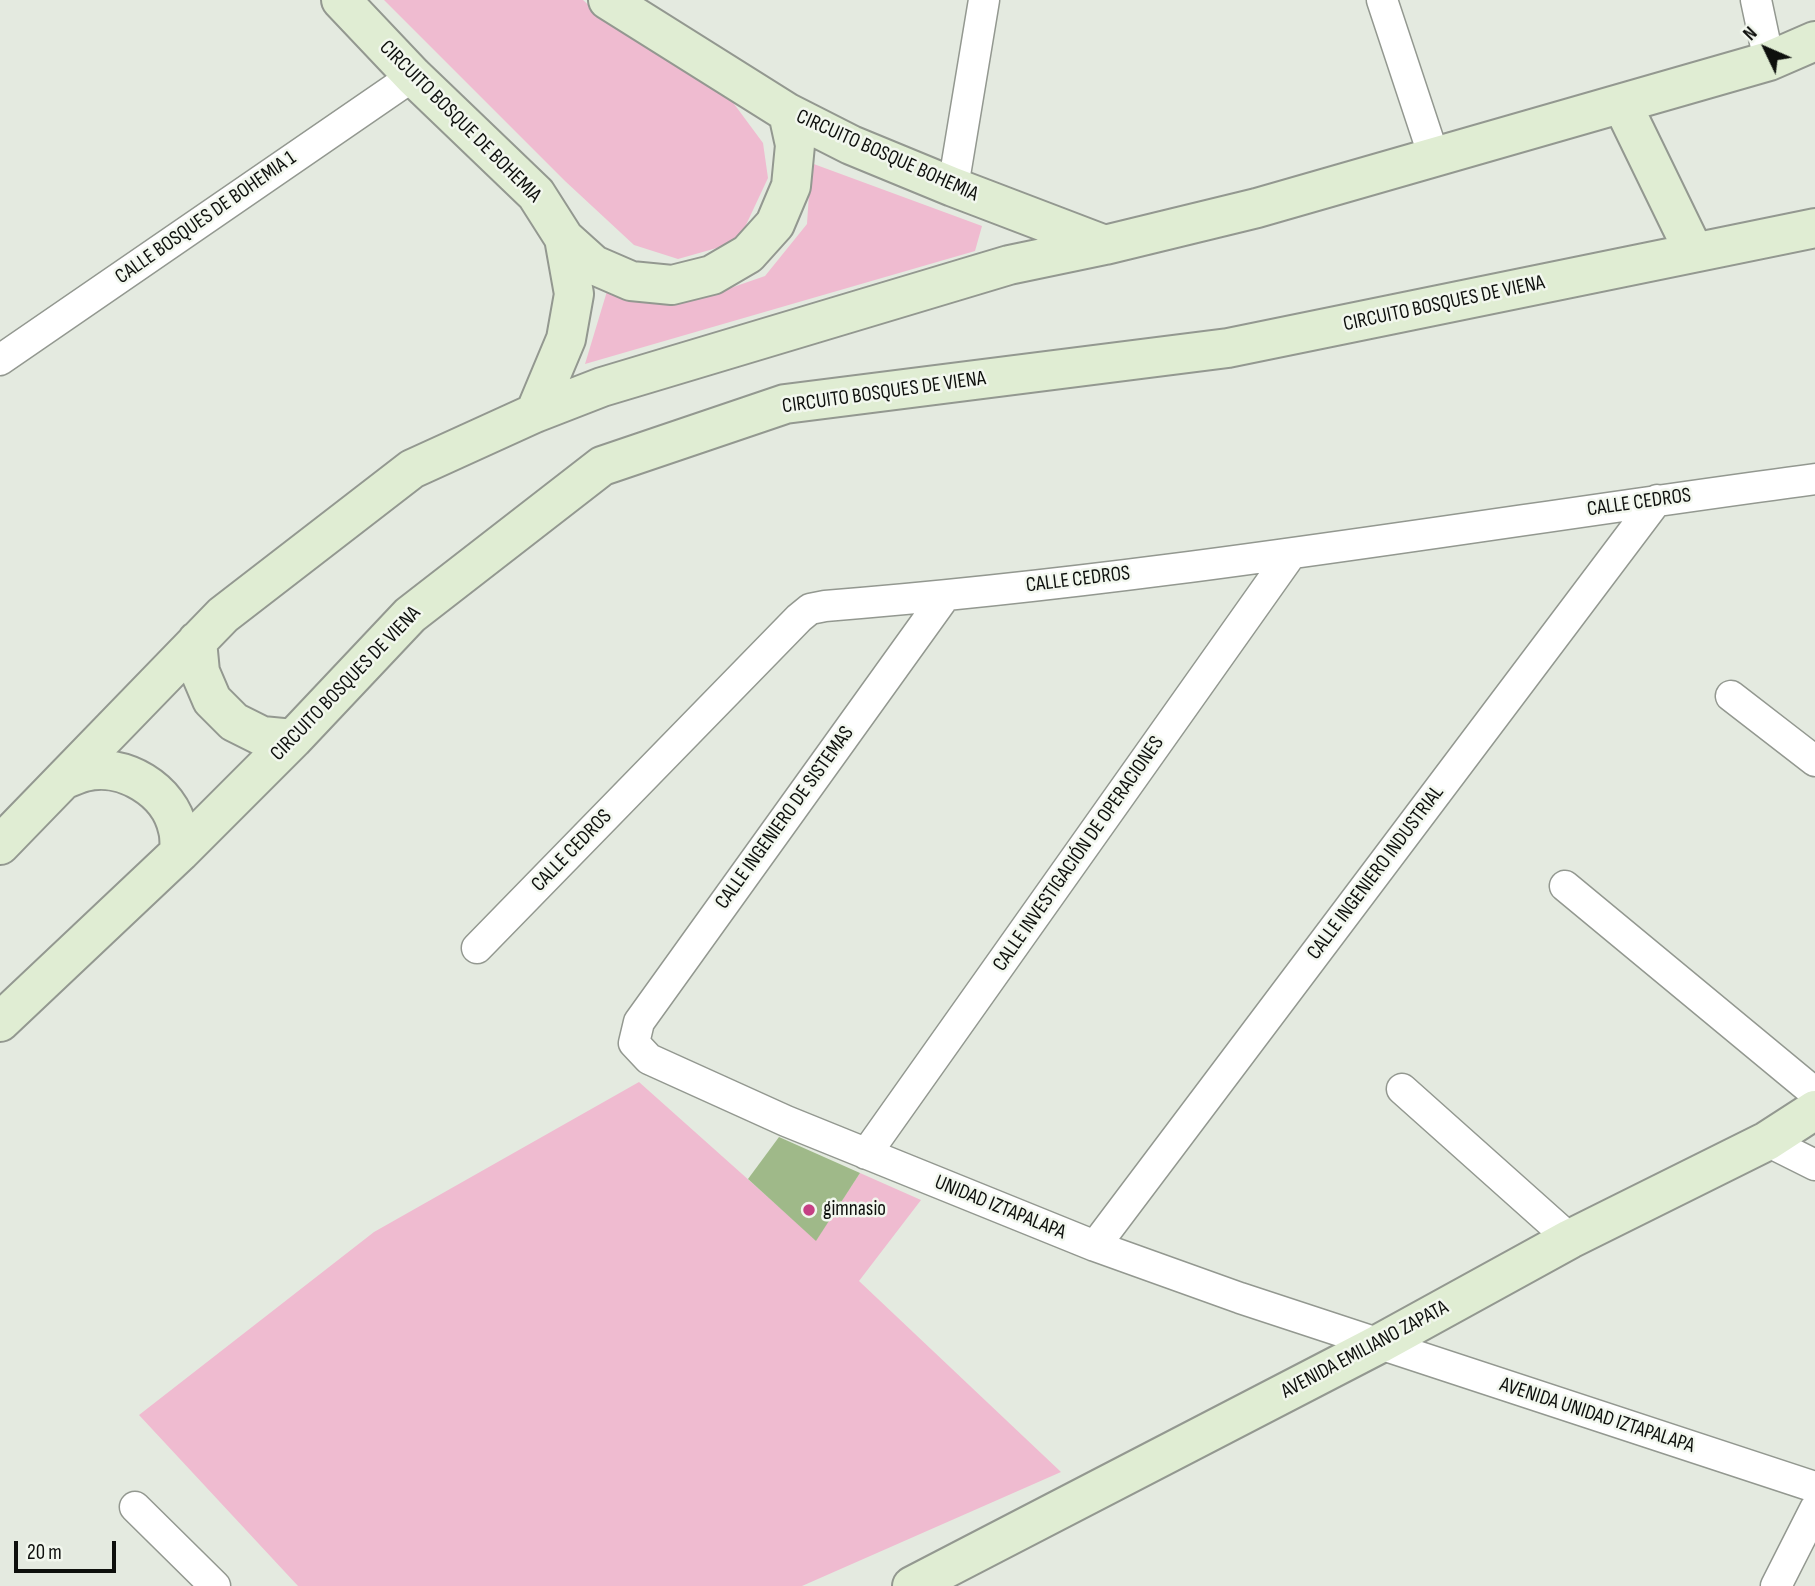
<!DOCTYPE html>
<meta charset="utf-8">
<style>
body{margin:0}
#map{position:relative;width:1815px;height:1586px;overflow:hidden;background:#e4eae0;font-family:"Sofia Sans Condensed",sans-serif}
canvas{display:block}
.north{position:absolute;left:1731px;top:14px;width:70px;height:70px;-webkit-text-stroke:5px #f2f7ee;paint-order:stroke;rotate:314deg;font-size:19px;font-weight:700;line-height:28px;text-align:center;color:#0e100d}
.north::after{content:'';display:block;margin:auto;width:24px;height:32px;background:#0e100d;clip-path:polygon(50% 0,100% 100%,50% 72%,0 100%)}
.scale{position:absolute;left:14px;top:1541px;width:102px;height:32px;box-sizing:border-box;border:4px solid #0e100d;border-top:0;padding-left:9px;font-size:21px;line-height:24px;white-space:nowrap;color:#0e100d;-webkit-text-stroke:5px #f2f7ee;paint-order:stroke}
</style>
<div id="map">
<canvas width="1815" height="1586"></canvas>
<div class="north">N</div>
<div class="scale">20 m</div>
</div>
<script>
const c = document.querySelector('canvas').getContext('2d');
c.lineJoin = 'round';
function paint(path, color) { c.fillStyle = color; c.fill(path, 'evenodd'); }
function strokePath(path, color, width, dash) { c.strokeStyle = color; c.lineWidth = width; c.lineCap = dash ? 'butt' : 'round'; c.setLineDash(dash || []); c.stroke(path); }
function label(font, color, halo, rows, align = 'center') {
  c.font = font + ' "Sofia Sans Condensed",sans-serif'; c.lineWidth = 5; c.setLineDash([]); c.textBaseline = 'middle'; c.strokeStyle = halo; c.fillStyle = color; for (const [text, x, y, turn = 0] of rows) {
    c.save(); c.translate(x, y); c.rotate((+turn || 0) * Math.PI / 180); c.textAlign = isNaN(turn) ? turn : align; if (halo) c.strokeText(text, 0, 0); c.fillText(text, 0, 0); c.restore();
  }
}
paint(new Path2D(`
 M384,0H583L605,20L726,93L763,143L768,178L738,242L678,259L634,245L565,181Z
 M811,163L982,226L975,251L585,364L611,278L641,293L696,300L765,276L807,224Z
 M639,1082L816,1240L860,1173L921,1200L859,1281L1061,1472L802,1586H298L139,1415L374,1232Z`), '#efbbd0');
paint(new Path2D(`
 M779,1137L860,1173L816,1241L748,1179Z`), '#9fb989');
const street = new Path2D(`
 M1382,0L1434,157
 M1756,0L1769,61
 M953,187L984,0
 M0,360L413,76
 M945,596L639,1022L634,1043L649,1059L786,1121L1095,1246L1240,1298L1815,1487
 M1731,696L1815,761
 M1565,886L1815,1093
 M477,948L799,618L810,609L825,606C1157,580 1485,523 1815,479
 M1402,1089L1570,1239
 M1767,1141L1815,1165
 M866,1154L1291,554
 M1095,1246L1657,500
 M135,1507L215,1586
 M1776,1586L1815,1509`);
const secondary = new Path2D(`
 M341,0L413,76L536,194L564,238L574,294L566,339L535,413
 M608,0L788,113L851,145L953,187L1105,245
 M1622,104L1694,252
 M564,238L594,265L631,281L672,285L712,275L748,254L775,224L791,186L795,145L788,113
 M197,641L200,672L212,700L234,722L262,736L293,739
 M63,780C70,777 77,774 84,772C123,762 170,790 178,830C180,837 179,844 180,852
 M0,845L223,615L412,469L535,413L602,387L1009,265L1105,245L1257,208L1769,61L1815,41
 M0,1022L180,852L293,739L410,615L602,466L785,404L1228,348L1815,228
 M912,1586L1379,1344L1570,1239L1767,1141L1815,1110`);
strokePath(street, '#939890', 33);
strokePath(secondary, '#939890', 42);
strokePath(street, '#fff', 30);
strokePath(secondary, '#e0edd3', 38);
for (const [x, y, r, color] of [
 [809,1210,7,"#c54084"]
]) { const dot = new Path2D(); dot.arc(x, y, r, 0, 2 * Math.PI); c.fillStyle = color; c.fill(dot); strokePath(dot, '#f2f7ee', 2.5); }
label('21px', '#0e100d', '#f2f7ee', [
 ["CIRCUITO BOSQUE DE BOHEMIA",460,122,45],
 ["CIRCUITO BOSQUE BOHEMIA",887,156,24],
 ["CALLE BOSQUES DE BOHEMIA 1",206,218,-35],
 ["CIRCUITO BOSQUES DE VIENA",1444,304,-12],
 ["CIRCUITO BOSQUES DE VIENA",884,393,-8],
 ["CALLE CEDROS",1639,503,-8],
 ["CALLE CEDROS",1078,580,-7],
 ["CIRCUITO BOSQUES DE VIENA",346,684,-46],
 ["CALLE INGENIERO DE SISTEMAS",785,818,-54],
 ["CALLE CEDROS",572,851,-46],
 ["CALLE INVESTIGACIÓN DE OPERACIONES",1079,854,-55],
 ["CALLE INGENIERO INDUSTRIAL",1376,873,-53],
 ["UNIDAD IZTAPALAPA",1000,1208,22],
 ["AVENIDA EMILIANO ZAPATA",1365,1350,-28],
 ["AVENIDA UNIDAD IZTAPALAPA",1597,1416,18]
]);
label('21px', '#0e100d', '#f2f7ee', [
 ["gimnasio",823,1210]
], 'left');
</script>
